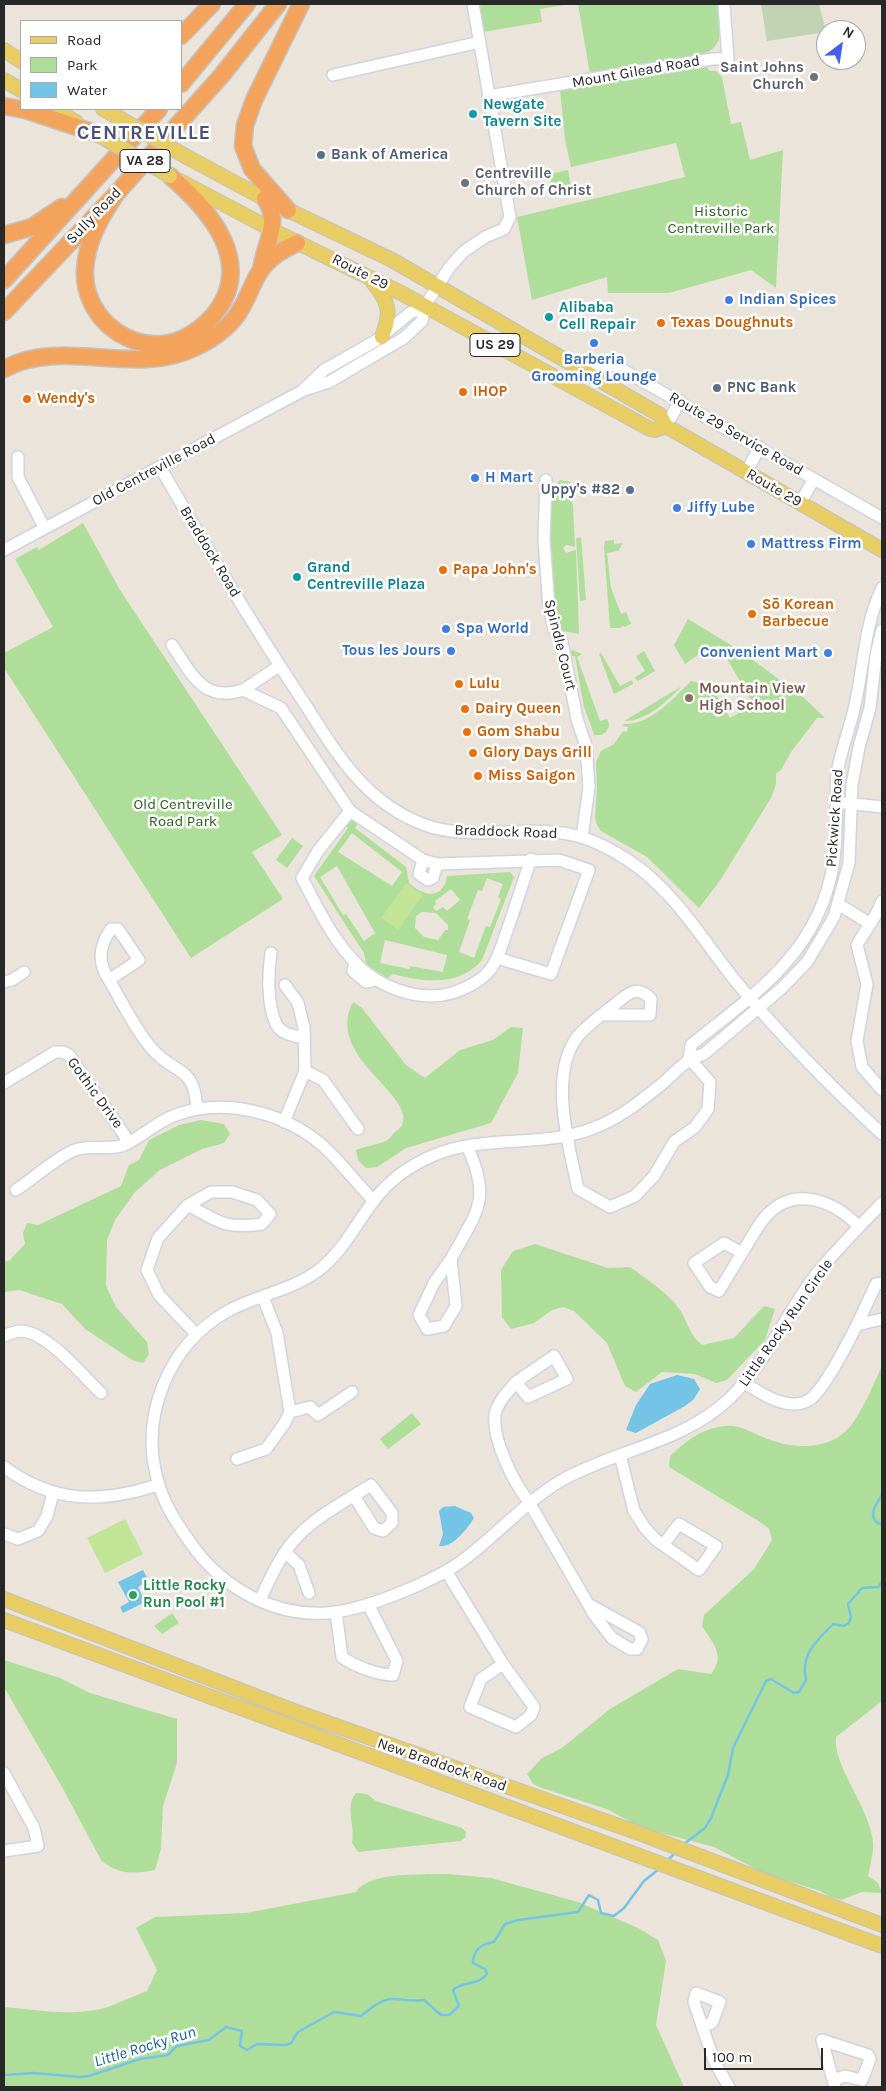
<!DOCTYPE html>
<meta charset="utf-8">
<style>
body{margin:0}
#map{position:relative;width:886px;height:2091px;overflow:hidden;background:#eae4db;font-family:Karla,sans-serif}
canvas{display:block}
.frame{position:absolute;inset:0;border:5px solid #282828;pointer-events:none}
.legend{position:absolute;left:20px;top:20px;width:162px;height:90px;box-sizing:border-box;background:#fff;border:1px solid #a9a9a9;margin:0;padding:6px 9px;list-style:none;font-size:15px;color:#282828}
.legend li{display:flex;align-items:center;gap:10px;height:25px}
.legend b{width:25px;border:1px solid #a9a9a9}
.north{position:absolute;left:816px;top:20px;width:50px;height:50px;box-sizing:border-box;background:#fff;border:1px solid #a9a9a9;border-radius:50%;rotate:31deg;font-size:14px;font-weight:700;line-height:20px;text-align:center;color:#282828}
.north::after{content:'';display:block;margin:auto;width:18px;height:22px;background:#445eee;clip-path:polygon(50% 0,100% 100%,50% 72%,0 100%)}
.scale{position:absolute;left:704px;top:2048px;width:119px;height:22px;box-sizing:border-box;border:2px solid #282828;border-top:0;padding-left:6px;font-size:15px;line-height:18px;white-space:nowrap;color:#282828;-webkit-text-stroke:4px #fff;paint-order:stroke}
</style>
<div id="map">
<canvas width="886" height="2091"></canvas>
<div class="frame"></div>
<ul class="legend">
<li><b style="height:6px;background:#e7cd63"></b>Road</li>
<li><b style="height:14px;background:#afde9a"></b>Park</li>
<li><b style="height:14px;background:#73c4e6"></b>Water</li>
</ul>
<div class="north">N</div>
<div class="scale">100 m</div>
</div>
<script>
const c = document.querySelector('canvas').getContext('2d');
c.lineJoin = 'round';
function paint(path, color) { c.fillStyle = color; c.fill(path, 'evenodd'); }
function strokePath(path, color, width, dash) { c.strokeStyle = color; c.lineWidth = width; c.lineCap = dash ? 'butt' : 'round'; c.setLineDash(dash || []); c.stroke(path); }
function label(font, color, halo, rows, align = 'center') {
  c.font = font + ' Karla,sans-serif'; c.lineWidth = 5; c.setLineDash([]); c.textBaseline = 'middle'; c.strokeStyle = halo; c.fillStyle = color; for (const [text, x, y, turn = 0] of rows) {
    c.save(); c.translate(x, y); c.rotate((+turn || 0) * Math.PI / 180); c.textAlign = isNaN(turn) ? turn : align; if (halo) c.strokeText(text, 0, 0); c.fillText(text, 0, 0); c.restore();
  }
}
paint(new Path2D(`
 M478,4H571L540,9L542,22L483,32Z
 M578,4H717C720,25 727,47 701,55L590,74Z
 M707,67L709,71H716L722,77L731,124L741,122L750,160L783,150L776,288L751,270L669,293H608L607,277L532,300L517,217L685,177L676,143L571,167L565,140L560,90Z
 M568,170L572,192L559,196L552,191L550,174Z
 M560,480L571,482L566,493L573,504L575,547L566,545L563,548L566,553L576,550L579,634L563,631L562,636L551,593L549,494Z
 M83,523L120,590L282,835L252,852L283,899L191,958L4,668V653L53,627L15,559L37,547L39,550Z
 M581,537L586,600L580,601L576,538Z
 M614,540V544L623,543L618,551L607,553L611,588L621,614L626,612L630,622L632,623L625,627L624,626L619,628H610L604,548L605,541Z
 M688,619L741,651L804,698L825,718H817L791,752L781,770L776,774V784L771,798L721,879L699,908L647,857L601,831L597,825L595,817L597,788L596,762L601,751L614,744L623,731L627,732L628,727L623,726L624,724C651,725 675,697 691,681L711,686L730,718L749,707L748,704L752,702L719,645L710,650L708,648L685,664L674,645Z
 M572,650L582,654L577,657L600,721L607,719C611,725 608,731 602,735H595V737L584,707L575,656L569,657Z
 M644,651L655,671L638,681L634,678L645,671L636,656Z
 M601,653L620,686L632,680L633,684L614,694L599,654Z
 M682,686C666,702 647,721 624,721Z
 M347,821H354L358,824L355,828L406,867L409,883C423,896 443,901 447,876L510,872L514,877L482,960C459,987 423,982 393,974L387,978L366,964L364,953L314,876L348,828L345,825ZM352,833L402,872L392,886L338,852ZM337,866L375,933L364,941L346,914L343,915L320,877ZM487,878L503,884L498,897L501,899L490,927L486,926L474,958L459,952L470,920L467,919L478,890L482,891ZM451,889L460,900L447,911L443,907L436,911L433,907L436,904L435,901ZM422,912L436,913L448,925V930H445L438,940L424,937L415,928L416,916ZM385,940L447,955L443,972L410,966L409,969L380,963Z
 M292,838L303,846L287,868L276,860Z
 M353,1002L362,1008L406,1065L425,1078L460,1050L493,1040L511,1027L523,1028L518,1073L491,1123L406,1148L377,1167L366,1168L358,1160L356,1150C365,1146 377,1145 386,1141C389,1140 392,1135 394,1133C396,1131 401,1128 402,1125C416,1094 324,1057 353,1002Z
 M201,1120L224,1124L230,1134L224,1143L202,1149L160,1170L135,1192L115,1220L107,1240L106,1286L116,1307L147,1342L149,1354L143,1363L132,1360L85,1329L62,1304L19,1290L4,1292V1262L10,1260L25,1244L23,1233L27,1223L38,1225L121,1186L129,1165L139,1160L149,1140L179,1125Z
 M535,1244L608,1268L630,1267C647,1280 668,1292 680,1310C688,1323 690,1336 702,1345L734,1338L764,1306L775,1309L765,1340L727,1380L716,1383L695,1374L662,1372L636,1392L625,1386L607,1343L574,1311L563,1307L552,1310L534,1323L511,1329L502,1317L501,1270L513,1251Z
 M882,1366V1701L836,1737C833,1767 870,1808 873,1842C874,1852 870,1866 868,1876L878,1883L882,1893L862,1892L841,1900L830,1897L820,1891L763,1873L714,1847L639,1827L609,1810L542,1788L533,1784L527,1774L542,1758L562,1748L610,1709L678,1669L711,1674C726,1655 713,1644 702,1626L704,1615L754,1569L772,1540L769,1529L760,1522L669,1467L670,1456C688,1440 700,1429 725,1426C739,1424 753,1433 765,1438C795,1450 832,1451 852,1424C865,1406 873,1385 882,1366Z
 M412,1413L421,1424L388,1449L380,1439Z
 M172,1613L179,1623L162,1634L154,1626Z
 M4,1660L60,1678L90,1693L177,1719V1763L163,1806L161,1849L155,1870C135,1874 117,1875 101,1860L62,1787L4,1687Z
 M356,1793L367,1794L376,1801L462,1828L466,1832L465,1838L460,1841L358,1852L352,1843C356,1827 344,1807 356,1793Z
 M448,1874L491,1878L578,1902L638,1928L658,1940L666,1961L656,2025L684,2087H4V2007C37,2010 75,2017 108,2007C121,2002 134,1996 147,1991L157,1970L136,1928L155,1917L246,1913L356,1892C368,1871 425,1875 448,1874Z`), '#afde9a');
paint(new Path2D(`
 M761,4H819L826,32L767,41Z`), '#c1d3b3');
paint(new Path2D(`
 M406,883L423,895L398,930L381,918Z
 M125,1519L143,1554L105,1573L87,1538Z`), '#c1e496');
paint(new Path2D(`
 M677,1375L694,1379L700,1389L694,1399L685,1406L636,1433L626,1430L636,1405L650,1384Z
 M455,1506L471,1513L474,1518C467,1529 453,1548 439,1546L443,1534L439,1511L443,1507Z
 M143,1570L149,1581L138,1587L145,1602L123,1613L120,1607L129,1602L118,1582Z`), '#73c4e6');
strokePath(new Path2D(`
 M882,1495C875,1505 866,1519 882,1525
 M684,1844L705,1828L711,1818L728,1775L733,1748L766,1681L771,1679L794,1693L799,1692L806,1680C800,1654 816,1642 833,1624L844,1626L849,1623L851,1617L848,1604L862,1588L878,1587L882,1582
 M666,1862L677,1851
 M4,2075L34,2073L80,2077L89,2076L140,2059L168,2055L177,2046L209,2040L226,2027L242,2031L240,2046L247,2050L257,2044L286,2045L291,2043L298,2032L334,2012L361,2016C369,2010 381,1999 392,1999C404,1999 411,2002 424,2000L441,2015H449L459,2006L453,1990C462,1981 478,1986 487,1974L485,1969L473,1963C473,1949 482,1944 494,1942L505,1924L518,1920L578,1912L589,1895L598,1900L601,1913L614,1916L624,1908L644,1881L659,1869`), '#73c4e6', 2.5);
const minor = new Path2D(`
 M333,75L480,42
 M488,96L712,59H728L724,4
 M591,375C599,363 604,362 618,367L882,518
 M304,389L324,370L377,340L410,313L425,306
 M666,426L680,401
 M18,457V477L44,527
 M160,467C205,545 251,623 301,698C322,730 341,764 369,790C386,806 409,820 431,827C480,841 533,823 581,837C597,842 614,851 628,860C674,890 704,942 738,984C782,1037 832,1088 882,1134
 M746,472L760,447
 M546,480L544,539L549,608L554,630L562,642L577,719L586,746L589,787L582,837
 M800,503L814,479
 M4,550L304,390L329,382L404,338L422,321L425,306L449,268L463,252L485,237L504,229L510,217L473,4
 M882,630L876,655L870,708L859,747L852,785L849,863L834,917L807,962L782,988L704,1054C684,1060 678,1070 663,1083C641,1101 619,1119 591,1129C541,1148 482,1134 432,1156C409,1166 387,1182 372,1203C355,1226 342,1252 319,1270C291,1291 256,1295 226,1312C168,1346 139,1417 158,1482C164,1504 176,1523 190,1542C222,1589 278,1620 336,1612C371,1607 434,1581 462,1561C497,1535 525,1502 562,1480C618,1449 683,1443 730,1398C768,1361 786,1312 818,1272C838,1248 861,1225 882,1203
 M172,645C192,674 203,703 243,690
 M279,666L243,690L281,708L350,811L423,860L437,864L559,860L589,870L551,974L497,958
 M845,803L882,807
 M350,811L318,851L302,878C316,905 331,936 352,959C375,986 417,1003 452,993C467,988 483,981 492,967C500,955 503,941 508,928C516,905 523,882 531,859
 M423,860L419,874L428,880L433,878L437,864
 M882,901C877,917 865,930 857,945L867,984L857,1041L862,1067L882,1090
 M838,904L869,923
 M271,953C268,973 267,1004 276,1024C281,1034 294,1036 304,1038
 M355,962L353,971L366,982L371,981
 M109,980C97,962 99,946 111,929H118L139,960L109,980C123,1003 135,1030 153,1050C175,1075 194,1064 197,1109
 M4,982L12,980L24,972
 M603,1015H650L651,999C639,986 631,991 619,1001C606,1012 589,1023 578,1036C548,1074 569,1146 578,1189L610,1207L635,1196L654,1176L674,1142L695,1127L708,1109L710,1082L689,1058
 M689,1058L691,1045C730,1013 776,982 804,939C826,906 836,868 836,828C837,810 835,793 837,775C840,751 850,729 855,705C864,665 864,626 882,588
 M305,1071L323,1080L358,1129
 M4,1083L55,1052H63L69,1055L125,1136L126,1144
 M284,1122L305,1071L304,1028L298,1003L285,985
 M16,1190C31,1180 60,1155 75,1150C91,1144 108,1151 124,1145C141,1138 155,1123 173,1116C222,1097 282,1111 322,1145C341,1162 356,1183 374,1201
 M188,1205C220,1223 225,1229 262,1224L270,1214L257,1200L232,1192H211L188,1205L158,1238L147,1270L159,1295L196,1334
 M724,1243L742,1253L719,1291L710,1287L694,1263Z
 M742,1253C750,1241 757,1225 768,1214C796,1185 836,1202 859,1227
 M451,1259L456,1306L444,1326L427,1329L419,1315L434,1283Z
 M451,1259C477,1211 492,1200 467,1146
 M882,1283L876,1284L857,1325L882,1319
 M4,1336C8,1334 14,1332 19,1331C46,1330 82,1375 101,1393
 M554,1356L567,1379L528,1397L516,1382Z
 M516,1382C509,1391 497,1402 495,1415C492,1440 514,1483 529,1502L595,1616L612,1638L630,1649H637L642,1639L639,1632L588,1604
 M745,1383C761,1394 789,1412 809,1400C824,1391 848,1342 857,1325
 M290,1412L310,1407L318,1415L352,1392
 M620,1455L634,1511L645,1528L656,1540L699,1570L716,1546L679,1524L663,1545
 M237,1459L266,1449L284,1424L290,1412L277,1333L263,1297
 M4,1467C54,1504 101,1503 158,1485
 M4,1534L18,1539L38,1531L47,1516L53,1493
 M286,1553L299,1565L309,1593
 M446,1571L503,1664L534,1707L531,1715L516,1727L470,1707L481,1679L503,1664
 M260,1600C271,1576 283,1549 303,1531C322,1513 349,1499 371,1485L392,1513V1523L383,1531L374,1528L354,1496
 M336,1612L342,1657C354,1666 378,1675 393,1675L397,1661L368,1604
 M4,1773L34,1828L38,1846L4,1851
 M703,2026L712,2023L720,2002L696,1993L694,2002L714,2061L729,2087
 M833,2080L845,2076L862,2080L870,2059L868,2055L822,2040L835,2087`);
const major = new Path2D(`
 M4,50L21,61
 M4,80L21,90
 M53,109L76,122
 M103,109L112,114
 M187,157L265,199L392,260L660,415L666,426L882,550
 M180,181L282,235L403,294L650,429L655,430L666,426
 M372,281C389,302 392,311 382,337
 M4,1599L294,1711L636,1832L882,1925
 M4,1620L882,1946`);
const highway = new Path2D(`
 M181,36L212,4
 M181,84L247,4
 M4,106L25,110L95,133
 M116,194C101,217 86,242 85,270C83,313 122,348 163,344C181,343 200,330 212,317C257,265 211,211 170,176
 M288,210L252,169L243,146L245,125L254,100L301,4
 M4,235L32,227L62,207
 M261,270C264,244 282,223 265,199
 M4,280L159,109
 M4,312L116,194L222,75L278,4
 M4,369C62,337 134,377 194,348C213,339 232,326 242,307C249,295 253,281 261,270C270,257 283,250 297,243`);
strokePath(minor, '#d0d3e1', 14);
strokePath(major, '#c3c3c3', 16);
strokePath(highway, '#c3c3c3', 19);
strokePath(minor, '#fff', 11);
strokePath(major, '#e7cd63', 14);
strokePath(highway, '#f4a35c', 16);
const majorBridge = new Path2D(`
 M112,114L187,157
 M95,133L170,176`);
strokePath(majorBridge, '#c3c3c3', 16, []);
strokePath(majorBridge, '#e7cd63', 14);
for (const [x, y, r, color] of [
 [814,77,5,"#6b7280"],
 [473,114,5,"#0f9aa8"],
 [321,155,5,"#5c6f8a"],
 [465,183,5,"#6b7280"],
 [729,300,5,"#3f7fe0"],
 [549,317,5,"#0f9aa8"],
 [661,323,5,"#e8710a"],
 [594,343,5,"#3f7fe0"],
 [717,388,5,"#5c6f8a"],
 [463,392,5,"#e8710a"],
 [27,399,5,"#e8710a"],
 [475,478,5,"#3f7fe0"],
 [630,490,5,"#5c6f8a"],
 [677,508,5,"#3f7fe0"],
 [751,544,5,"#3f7fe0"],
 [443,570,5,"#e8710a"],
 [297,577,5,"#0f9aa8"],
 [752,614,5,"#e8710a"],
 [446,629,5,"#3f7fe0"],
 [451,651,5,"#3f7fe0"],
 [828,653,5,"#3f7fe0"],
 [459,684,5,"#e8710a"],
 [689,698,5,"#8d6e63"],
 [465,709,5,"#e8710a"],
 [467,732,5,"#e8710a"],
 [473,753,5,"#e8710a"],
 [478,776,5,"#e8710a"],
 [133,1595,5,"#2e9e5b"]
]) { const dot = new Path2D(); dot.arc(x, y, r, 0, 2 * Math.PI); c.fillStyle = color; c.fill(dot); strokePath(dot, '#fff', 2); }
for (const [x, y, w] of [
 [145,161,50],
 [495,345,50]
]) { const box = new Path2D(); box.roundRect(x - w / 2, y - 11.5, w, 23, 4); c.fillStyle = '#fff'; c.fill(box); strokePath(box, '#282828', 1); }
label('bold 14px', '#282828', null, [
 ["VA 28",145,161],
 ["US 29",495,345]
]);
label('bold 15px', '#5b616d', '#fff', [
 ["Saint Johns",804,68],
 ["Church",804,85],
 ["Centreville",475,174,"left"],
 ["Church of Christ",475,191,"left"]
], 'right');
label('15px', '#282828', '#fff', [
 ["Mount Gilead Road",636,72,-10],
 ["Sully Road",94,216,-46],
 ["Route 29",360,272,27],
 ["Route 29 Service Road",736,434,30],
 ["Old Centreville Road",154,470,-28],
 ["Route 29",774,488,30],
 ["Braddock Road",210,552,59],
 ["Spindle Court",560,645,76],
 ["Pickwick Road",835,818,-86],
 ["Braddock Road",506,832,2],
 ["Gothic Drive",95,1093,54],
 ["Little Rocky Run Circle",786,1323,-55],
 ["New Braddock Road",442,1765,19]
]);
label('bold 15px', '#0d838f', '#fff', [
 ["Newgate",483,105],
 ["Tavern Site",483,122],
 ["Alibaba",559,308],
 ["Cell Repair",559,325],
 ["Grand",307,568],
 ["Centreville Plaza",307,585]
], 'left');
label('bold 15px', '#4e5e75', '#fff', [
 ["Bank of America",331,155],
 ["PNC Bank",727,388],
 ["Uppy's #82",620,490,"right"]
], 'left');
label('15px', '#29601e', '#fff', [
 ["Historic",721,212],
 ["Centreville Park",721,229],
 ["Old Centreville",183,805],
 ["Road Park",183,822]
]);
label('bold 15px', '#366cbe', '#fff', [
 ["Indian Spices",739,300],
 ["Barberia",594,360,"center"],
 ["Grooming Lounge",594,377,"center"],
 ["H Mart",485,478],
 ["Jiffy Lube",687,508],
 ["Mattress Firm",761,544],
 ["Spa World",456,629],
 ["Tous les Jours",441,651,"right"],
 ["Convenient Mart",818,653,"right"]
], 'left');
label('bold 15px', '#c56008', '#fff', [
 ["Texas Doughnuts",671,323],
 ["IHOP",473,392],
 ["Wendy's",37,399],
 ["Papa John's",453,570],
 ["Sō Korean",762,605],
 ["Barbecue",762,622],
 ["Lulu",469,684],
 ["Dairy Queen",475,709],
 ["Gom Shabu",477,732],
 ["Glory Days Grill",483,753],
 ["Miss Saigon",488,776]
], 'left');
label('bold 15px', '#785e54', '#fff', [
 ["Mountain View",699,689],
 ["High School",699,706]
], 'left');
label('bold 15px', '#27864d', '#fff', [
 ["Little Rocky",143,1586],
 ["Run Pool #1",143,1603]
], 'left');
label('italic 16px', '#156190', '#fff', [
 ["Little Rocky Run",145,2047,-17]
]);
c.letterSpacing = '1px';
label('bold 20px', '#4c5276', '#fff', [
 ["CENTREVILLE",144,133]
]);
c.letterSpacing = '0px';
</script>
